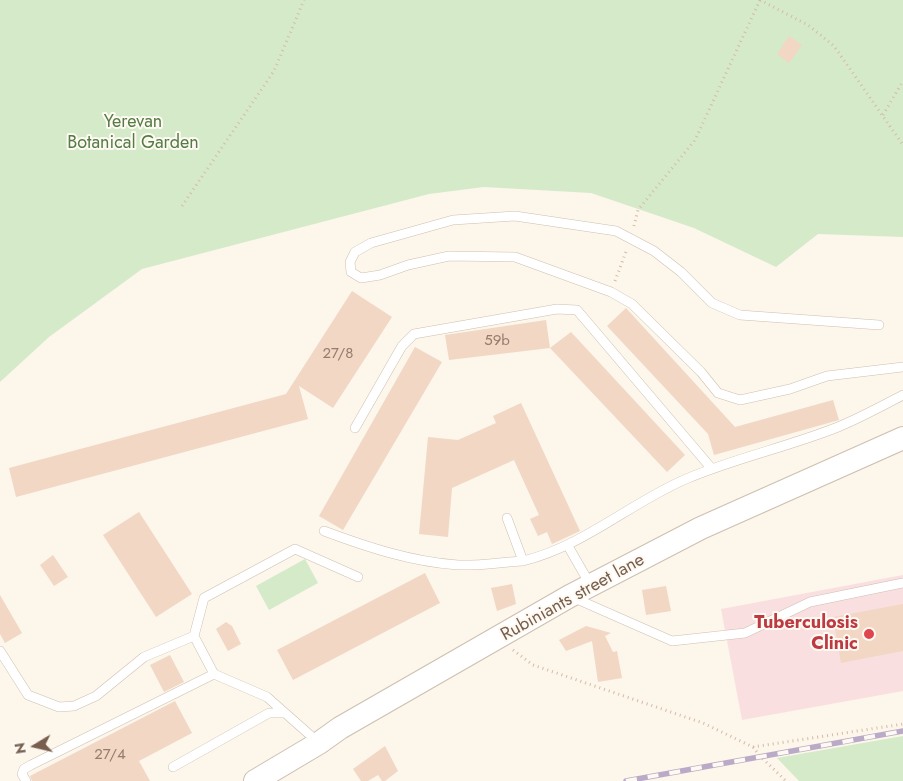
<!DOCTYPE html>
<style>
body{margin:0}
#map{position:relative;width:903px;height:781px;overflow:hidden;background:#fcf6eb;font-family:Jost,sans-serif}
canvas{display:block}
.north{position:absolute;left:10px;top:721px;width:50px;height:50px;-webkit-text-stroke:4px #fefaf2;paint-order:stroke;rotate:261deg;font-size:14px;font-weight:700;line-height:20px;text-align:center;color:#775e4e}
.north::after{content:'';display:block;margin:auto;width:18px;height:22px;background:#775e4e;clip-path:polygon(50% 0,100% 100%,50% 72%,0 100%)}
</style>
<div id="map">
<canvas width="903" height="781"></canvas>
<div class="north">N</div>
</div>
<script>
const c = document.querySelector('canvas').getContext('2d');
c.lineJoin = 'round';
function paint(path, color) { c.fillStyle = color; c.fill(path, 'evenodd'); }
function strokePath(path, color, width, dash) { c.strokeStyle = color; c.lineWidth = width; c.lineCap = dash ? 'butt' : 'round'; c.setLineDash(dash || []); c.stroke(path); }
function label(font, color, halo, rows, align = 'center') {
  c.font = font + ' Jost,sans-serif'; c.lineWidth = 4; c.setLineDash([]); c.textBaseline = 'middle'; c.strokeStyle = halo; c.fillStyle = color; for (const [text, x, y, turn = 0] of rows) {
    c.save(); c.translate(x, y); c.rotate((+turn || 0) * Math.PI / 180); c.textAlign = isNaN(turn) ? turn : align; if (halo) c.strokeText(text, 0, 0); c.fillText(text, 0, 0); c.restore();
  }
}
paint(new Path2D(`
 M903,575V691L742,720L721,609Z`), '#fadfe1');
paint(new Path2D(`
 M0,0H903V237L818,234L776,267L694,228L591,193L484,187L429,194L142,269L49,337L0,382Z
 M305,559L318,583L269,610L256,586Z
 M903,736V781H799L777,758Z`), '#d5eac9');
paint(new Path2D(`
 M789,36L802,45L789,63L777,54Z
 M352,291L392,317L333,408L299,386L308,419L16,497L9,468L286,394Z
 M626,308L735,427L833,400L839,420L714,455L708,434L607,326Z
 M546,320L550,348L449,360L445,335Z
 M571,332L685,455L667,472L550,348Z
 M415,347L442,362L343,530L319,516Z
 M521,403L580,531L552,544L547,532L538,536L530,519L539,515L514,460L452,488L448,537L419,534L428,437L458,440L496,423L493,416Z
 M139,512L192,594L156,617L103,535Z
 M53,555L68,577L54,586L40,565Z
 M425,573L440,603L293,680L277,650Z
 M512,584L516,604L497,611L491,588Z
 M666,586L671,611L646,615L642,590Z
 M0,595L22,633L5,643L0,634Z
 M903,604V651L841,663L833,617Z
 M226,622L232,626L241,644L228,651L216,629Z
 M586,626L611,633L605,636L613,652L617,651L622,678L598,682L592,641L566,651L559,640Z
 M170,655L184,682L164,692L150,665Z
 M175,701L192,733L139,761L150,781H32L30,776Z
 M385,746L398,771L385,781H382L378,775L368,781H361L353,769Z`), '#f1d7c4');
const service = new Path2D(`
 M879,325L740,315L712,303L681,272L654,251L616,231L515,216L453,220L371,243L355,252L350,262L351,272L361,278L380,275L408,265L449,256L515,257L611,292L632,304L701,372L718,393L740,400L790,389L827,376L903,367
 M355,428L402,346L414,334L557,309L577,310L712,469
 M507,518L523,561C584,546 630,503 686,479C735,458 788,447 838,427C860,418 882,406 903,395
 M324,531C367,547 412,562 458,565C479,566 502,562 523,561
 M568,546L591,586
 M572,597L672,641L745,633L810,602L903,583
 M0,651L28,695L59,707L74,706L96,696L144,657L194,636
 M319,743L267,697L214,674L194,636L204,598L295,549L358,577
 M173,767L269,713H285
 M26,781L22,774L24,769L31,765L214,674`);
const tertiary = new Path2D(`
 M255,781L319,743L340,728L570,596L701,528L903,438`);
strokePath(service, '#cebfb0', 10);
strokePath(tertiary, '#cebfb0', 24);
strokePath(new Path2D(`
 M760,0L808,25L834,46L903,145
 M883,115L903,81
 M182,206L274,71L304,0
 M634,226L638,210L695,140L760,0
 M615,281L627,249
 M513,650L533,665L703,723L753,747L903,724
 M753,747L760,756L786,781`), '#d6bba6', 3, [1, 4]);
strokePath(service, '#fff', 9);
strokePath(tertiary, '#fff', 22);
const rail = new Path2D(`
 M626,781L903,731`);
strokePath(rail, '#baa9c7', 5.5);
strokePath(rail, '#fefaf2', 4, [11]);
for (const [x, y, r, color] of [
 [869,634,6,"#e0444e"]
]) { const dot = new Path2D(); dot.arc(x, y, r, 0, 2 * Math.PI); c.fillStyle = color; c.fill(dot); strokePath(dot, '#fefaf2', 2); }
label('15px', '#967c6c', null, [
 ["59b",497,341],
 ["27/8",338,354],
 ["27/4",110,755]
]);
label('18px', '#547c46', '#fefaf2', [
 ["Yerevan",133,123],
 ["Botanical Garden",133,144]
]);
label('18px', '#775e4e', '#fefaf2', [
 ["Rubiniants street lane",573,598,-29]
]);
label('bold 18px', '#be3a42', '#fefaf2', [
 ["Tuberculosis",858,624],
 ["Clinic",858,645]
], 'right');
</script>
